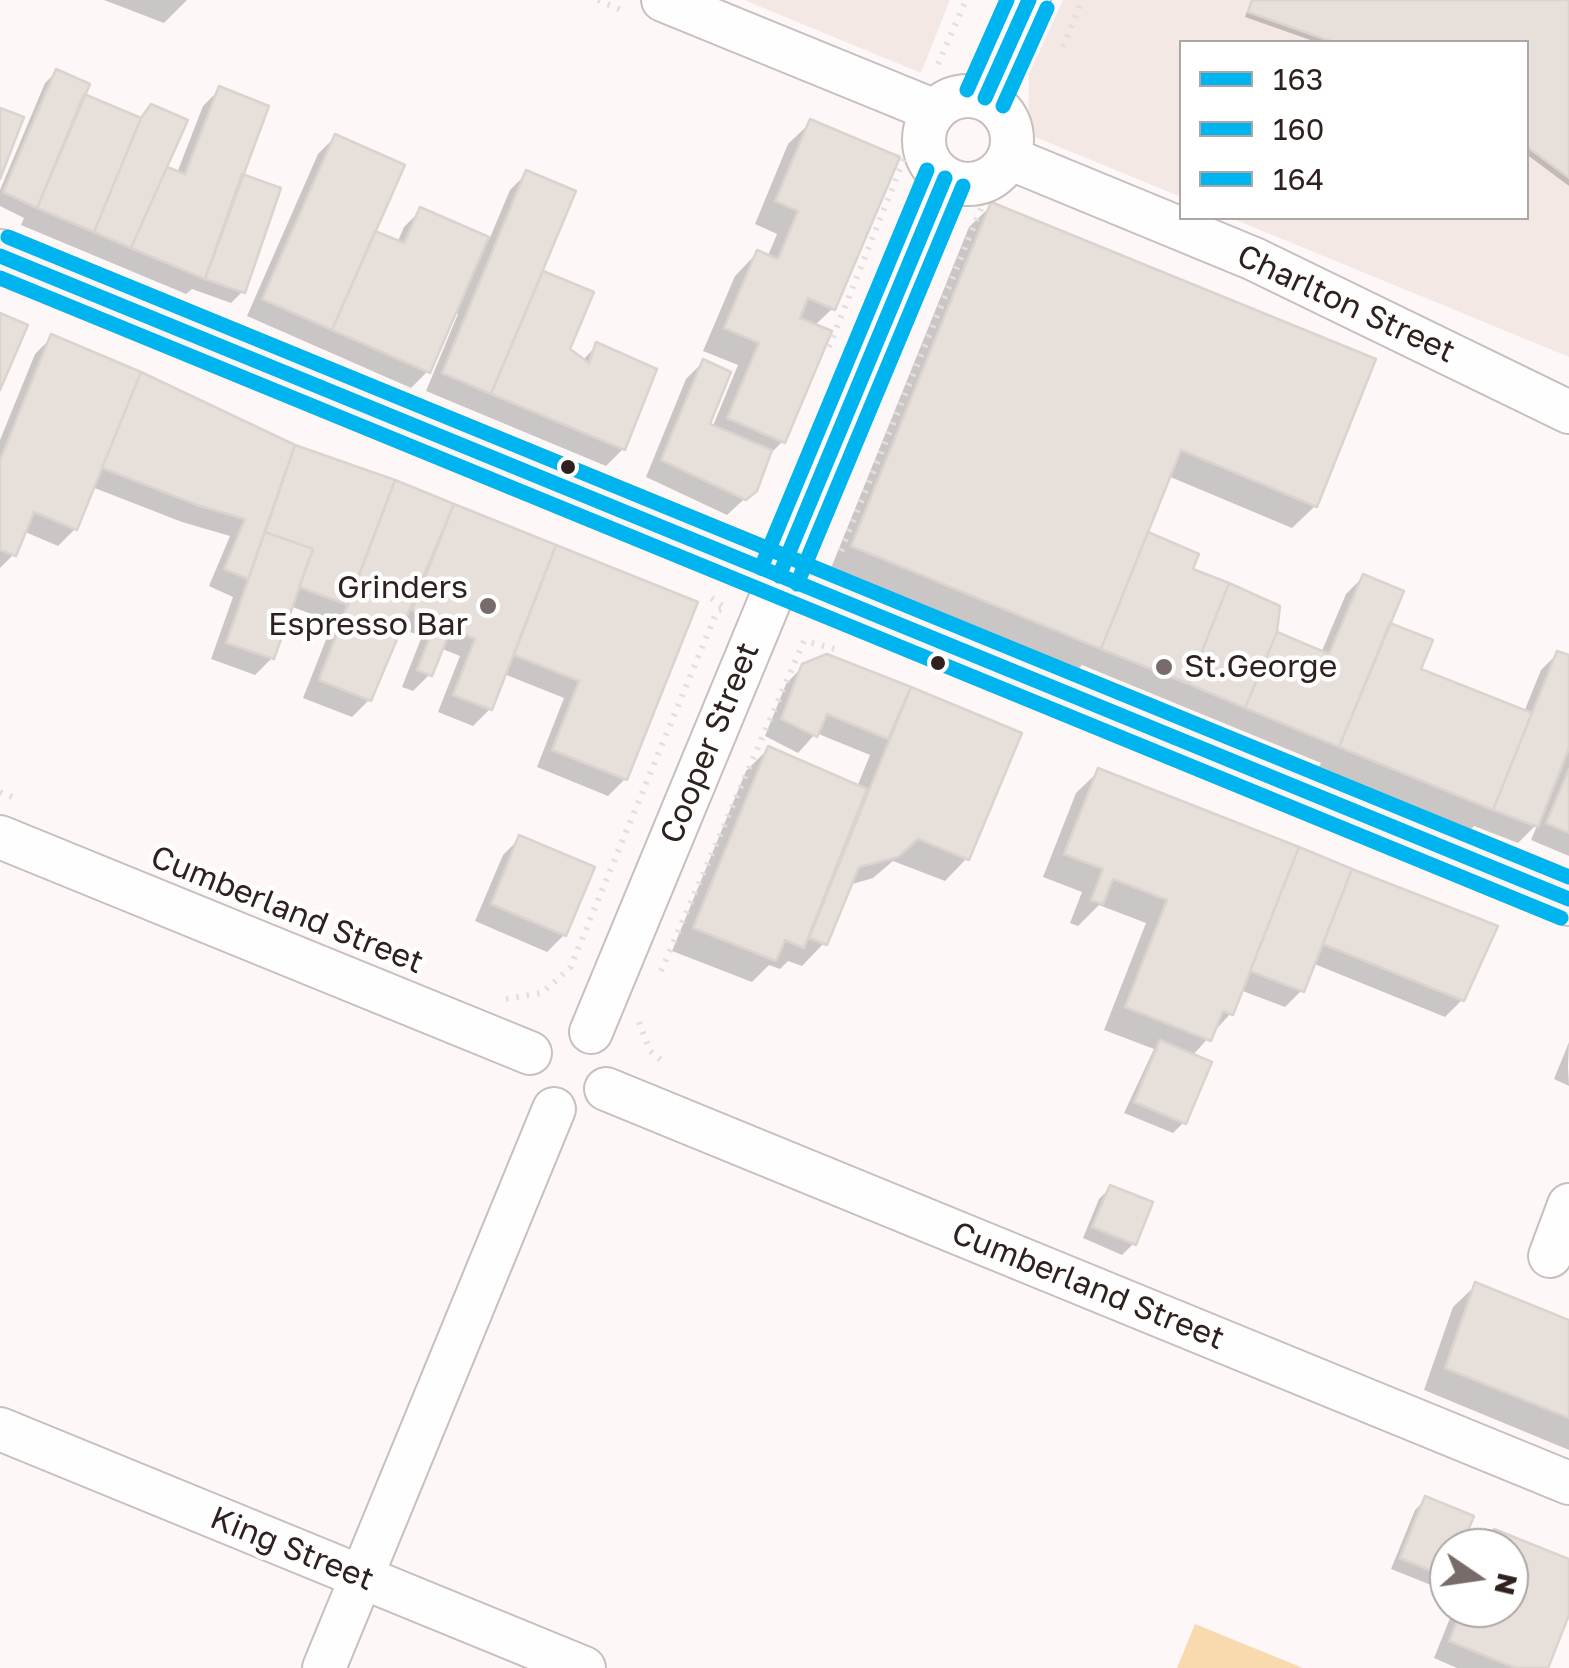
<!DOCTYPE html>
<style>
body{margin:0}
#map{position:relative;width:1569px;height:1668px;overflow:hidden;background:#fdf8f7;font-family:"Golos Text",sans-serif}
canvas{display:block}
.legend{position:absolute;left:1179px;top:40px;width:350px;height:180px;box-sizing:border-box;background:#fff;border:2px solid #aca6a5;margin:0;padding:12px 18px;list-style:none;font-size:30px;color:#2f211e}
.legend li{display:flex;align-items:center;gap:20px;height:50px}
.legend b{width:50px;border:2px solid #aca6a5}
.north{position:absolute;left:1429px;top:1528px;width:100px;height:100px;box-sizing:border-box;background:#fff;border:2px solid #aca6a5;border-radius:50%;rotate:103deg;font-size:28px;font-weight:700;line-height:40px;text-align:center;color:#2f211e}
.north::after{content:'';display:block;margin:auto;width:35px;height:45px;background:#776c6a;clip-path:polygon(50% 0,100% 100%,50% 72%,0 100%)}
</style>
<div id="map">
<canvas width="1569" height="1668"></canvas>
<ul class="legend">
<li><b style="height:12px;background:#00b5ef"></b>163</li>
<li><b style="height:12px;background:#00b5ef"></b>160</li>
<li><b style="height:12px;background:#00b5ef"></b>164</li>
</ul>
<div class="north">N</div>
</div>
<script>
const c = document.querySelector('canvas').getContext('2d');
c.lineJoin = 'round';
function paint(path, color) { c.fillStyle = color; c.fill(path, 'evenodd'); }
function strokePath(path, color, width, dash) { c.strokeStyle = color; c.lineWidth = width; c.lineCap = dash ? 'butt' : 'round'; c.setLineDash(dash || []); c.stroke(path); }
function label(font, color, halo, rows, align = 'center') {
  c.font = font + ' "Golos Text",sans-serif'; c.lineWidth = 9; c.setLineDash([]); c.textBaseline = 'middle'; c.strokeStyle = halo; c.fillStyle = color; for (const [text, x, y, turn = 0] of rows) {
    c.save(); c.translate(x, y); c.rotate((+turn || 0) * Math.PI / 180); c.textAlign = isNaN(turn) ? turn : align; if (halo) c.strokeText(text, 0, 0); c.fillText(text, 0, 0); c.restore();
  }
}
paint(new Path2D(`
 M744,0H950L921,73Z
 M1063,0H1569V357L1231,218H1526V42H1182L1181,197L1028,134L1029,74Z`), '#f4e8e5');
paint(new Path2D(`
 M1195,1624L1303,1668H1177Z`), '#f8daae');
paint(new Path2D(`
 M104,0H187L164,23Z
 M1251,0H1569V186L1526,154V42H1316L1245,17Z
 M56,72L82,96L138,119L151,107L164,168L177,173L203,106L220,89L240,176L242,292L231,303L192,289L186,294L21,225L24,218L0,206V190L45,83Z
 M811,122L833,308L814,326L783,441L767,457L755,489L727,515L646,477L686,379L703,362L706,426L712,428L738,365L703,351L735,276L757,253L767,258L777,234L755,224L788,144Z
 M335,137L372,232L397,243L404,227L421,210L489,240L510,190L527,173L539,272L591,294L567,350L582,361L597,345L623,449L606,466L426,391L458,314L454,312L428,371L411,388L247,316L318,154Z
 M992,205L1315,506L1292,528L1168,476L1141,543L1190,570L1274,633L1321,653L1346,594L1363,577L1387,625L1417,670L1524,712L1541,670L1558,653L1569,658V856L1531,840L1538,823L1518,843L1474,826L1469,831L1318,770L1321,763L1082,665L1077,670L831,568L969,227Z
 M52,337L140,374L294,447L394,483L694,603L625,779L608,796L537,767L564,698L504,674L490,709L473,726L438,712L460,656L440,648L430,674L413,691L402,687L422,636L401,629L369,700L352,717L303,698L333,622L290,606L272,658L255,675L211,659L233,597L209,586L230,536L182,522L92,487L75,529L58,546L23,531L13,555L0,568V440L35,354Z
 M827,656L910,689L967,858L945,881L893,861L873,878L849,885L824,943L802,966L788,961L780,969L769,965L752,982L672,951L746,771L768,749L857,787L870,755L816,733L798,753L765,736L786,684L803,666Z
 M1099,771L1494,928L1462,1000L1445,1017L1312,963L1302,990L1285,1007L1240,990L1231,1013L1192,1056L1184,1122L1173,1133L1124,1113L1154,1049L1104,1030L1146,923L1099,905L1078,926L1070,923L1082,892L1043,877L1076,793Z
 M520,838L564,935L547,952L475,921L503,855Z
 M1569,1042L1568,1067L1569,1086L1554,1079Z
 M1110,1188L1150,1204L1133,1244L1122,1255L1083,1238L1099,1199Z
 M1476,1285L1569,1323V1450L1424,1390L1453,1307Z
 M1426,1499L1458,1548H1449V1571L1436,1587L1391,1569L1415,1510Z
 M1495,1532L1569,1562V1608L1545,1668H1457L1434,1658L1454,1608H1509V1548H1479Z`), '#0003');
const building = new Path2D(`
 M1252,0H1569V178L1526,146V42H1333L1248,12Z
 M56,69L90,84L37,208L3,192Z
 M219,86L269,106L205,279L131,248L167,167L185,174Z
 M84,94L141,118L94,232L37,208Z
 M151,104L188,120L131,248L94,232L141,118Z
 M0,108L24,117L0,179Z
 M810,119L900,157L835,310L808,298L800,318L832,331L785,443L727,418L759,343L724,328L757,250L778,259L798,211L775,201Z
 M335,134L405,165L332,330L262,299Z
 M526,170L576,191L491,394L442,373Z
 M242,174L281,188L245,293L205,279Z
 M991,202L1376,359L1317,507L1181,450L1101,649L851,546Z
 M420,207L489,237L430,373L332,330L375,231L404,243Z
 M543,271L594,292L570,349L589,363L596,342L657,369L625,450L491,394Z
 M0,313L28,325L0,390Z
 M51,334L141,372L77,530L34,512L16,556L0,550V460Z
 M703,359L731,372L710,424L772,450L757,491L746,500L661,460Z
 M141,372L295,445L248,579L224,569L245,519L200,506L102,468Z
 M295,445L395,480L348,605L299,587L313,549L265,532Z
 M395,480L454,504L371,701L319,680Z
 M454,504L556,545L492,710L453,695L475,639L451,629L432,676L417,670L437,619L412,610Z
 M265,532L313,549L274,659L226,643Z
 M1148,532L1199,554L1193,569L1229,583L1189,684L1101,649Z
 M556,545L698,602L627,780L552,750L579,681L514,655Z
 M1363,574L1404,591L1339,747L1245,708L1277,632L1329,654Z
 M1229,583L1280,606L1277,632L1245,708L1189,684Z
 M1390,623L1433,640L1421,669L1532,713L1493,810L1339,747Z
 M1557,651L1569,655V748L1538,827L1493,810Z
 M827,654L911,687L888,739L827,714L817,737L781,719L802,664Z
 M911,687L1022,733L969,860L918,839L898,857L859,867L827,945L809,938Z
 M768,746L867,789L804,948L785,940L776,961L693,928Z
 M1098,768L1299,847L1233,1015L1223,1011L1211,1041L1125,1007L1167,900L1113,879L1103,904L1091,900L1103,869L1064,854Z
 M1569,769V833L1546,823Z
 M519,835L595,867L566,936L491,904Z
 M1299,847L1352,869L1304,992L1250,971Z
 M1352,869L1498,926L1464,1001L1323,944Z
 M1160,1040L1212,1062L1186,1124L1134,1102Z
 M1110,1185L1153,1202L1136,1245L1092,1227Z
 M1475,1282L1569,1320V1418L1445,1368Z
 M1425,1496L1474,1516L1461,1548H1449V1578L1400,1558Z
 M1494,1529L1569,1559V1615L1548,1668H1515L1449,1641L1462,1608H1509V1548H1487Z`);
paint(building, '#e7dfda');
strokePath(building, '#dad3ce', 2.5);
const minor = new Path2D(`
 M663,0L935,111
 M924 140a44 44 0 1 1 88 0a44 44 0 1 1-88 0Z
 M985,98L1029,0
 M1009,158L1254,259L1569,412
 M0,837L530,1053
 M591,1032L945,178
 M606,1089L1569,1483
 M1550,1256L1569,1205
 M0,1429L584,1668
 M324,1668L554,1109`);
const major = new Path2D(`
 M0,256L1569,899`);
strokePath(minor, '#c8bfbd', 46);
strokePath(major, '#ccc2c2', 56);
strokePath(new Path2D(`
 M598,0L626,12
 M1063,47L1082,0
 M938,64L966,0
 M829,347L910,144L906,143
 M841,551L987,194L994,197
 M0,792L17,799
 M661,971L804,641L835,649
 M506,999L542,993L570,968L717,611L725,608L710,597
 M639,1022L650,1051L663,1062`), '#e1dfdf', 6, [2.5, 8]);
strokePath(minor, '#fffefe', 42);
strokePath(major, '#faf5f5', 52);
strokePath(new Path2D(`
 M985,98L1029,0
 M0,256L1569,899
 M779,576L945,178`), '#00b5ef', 15);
strokePath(new Path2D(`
 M1003,106L1047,8
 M0,278L1561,918
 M797,584L963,186`), '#00b5ef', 15);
strokePath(new Path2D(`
 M967,90L1007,0
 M8,237L1569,877
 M761,568L927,170`), '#00b5ef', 15);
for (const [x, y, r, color] of [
 [568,467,9,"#2f211e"],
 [488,606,10,"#776c6a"],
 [938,663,9,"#2f211e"],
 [1164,667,10,"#776c6a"]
]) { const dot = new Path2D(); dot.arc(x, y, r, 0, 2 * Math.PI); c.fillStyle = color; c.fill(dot); strokePath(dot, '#fff', 4); }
label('32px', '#2f211e', '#fff', [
 ["Charlton Street",1346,304,25],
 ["Cooper Street",710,743,-68],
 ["Cumberland Street",287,910,22],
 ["Cumberland Street",1088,1286,22],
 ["King Street",292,1549,22]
]);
label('32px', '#2f211e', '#fff', [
 ["Grinders",468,588],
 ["Espresso Bar",468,625],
 ["St.George",1184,667,"left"]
], 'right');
</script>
